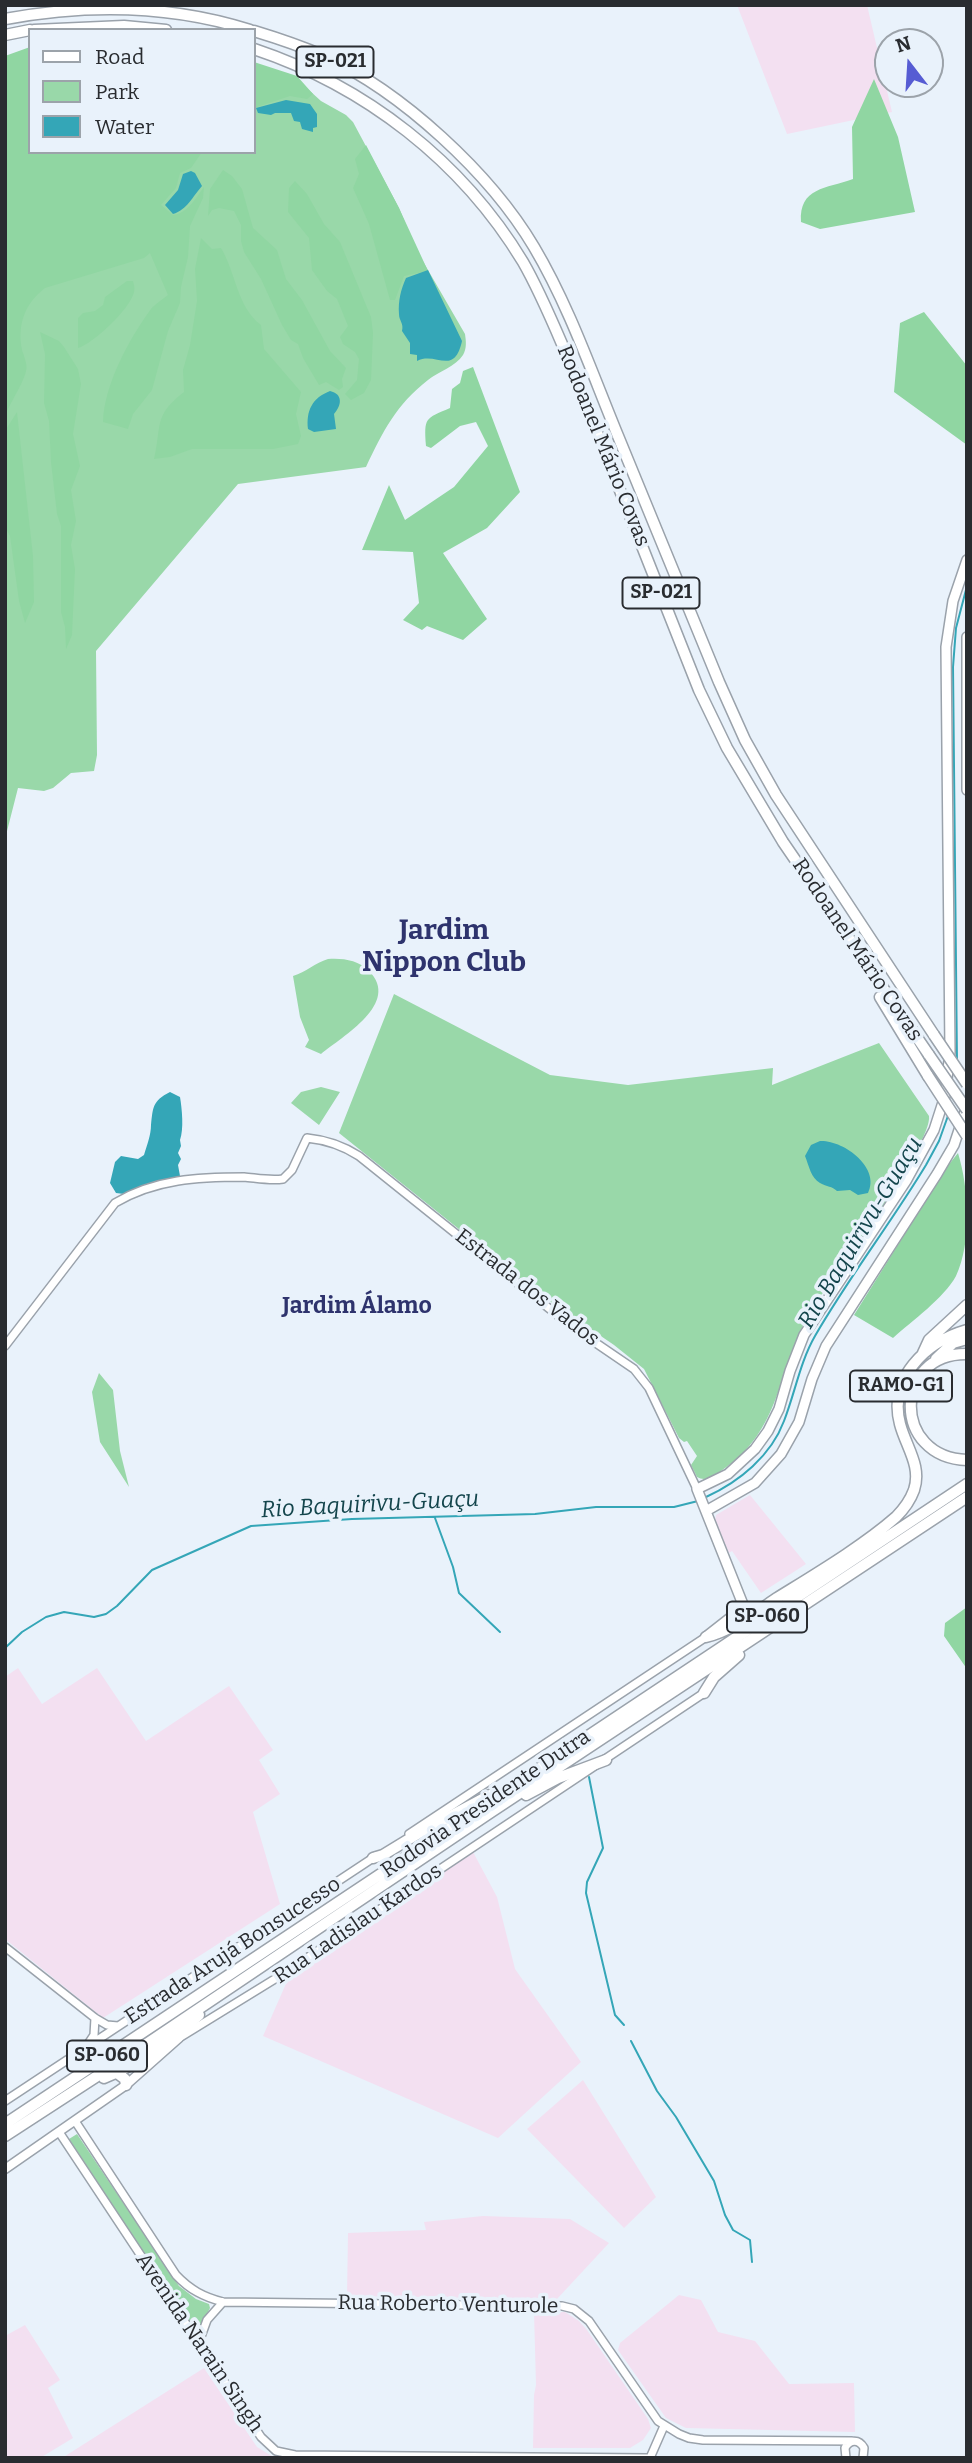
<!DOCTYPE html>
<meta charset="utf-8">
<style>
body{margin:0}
#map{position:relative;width:972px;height:2463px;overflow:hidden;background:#e9f2fb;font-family:Bitter,serif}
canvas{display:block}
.frame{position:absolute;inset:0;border:7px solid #292c30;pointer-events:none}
.legend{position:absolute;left:28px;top:28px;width:228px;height:126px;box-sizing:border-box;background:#e9f2fb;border:2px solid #9ca3aa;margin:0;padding:9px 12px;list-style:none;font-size:21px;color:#292c30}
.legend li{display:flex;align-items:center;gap:14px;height:35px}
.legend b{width:35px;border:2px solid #9ca3aa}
.north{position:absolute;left:874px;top:28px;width:70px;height:70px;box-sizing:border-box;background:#e9f2fb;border:2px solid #9ca3aa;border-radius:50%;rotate:343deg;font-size:19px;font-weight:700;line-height:28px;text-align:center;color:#292c30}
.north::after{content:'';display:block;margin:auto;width:24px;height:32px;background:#565cd3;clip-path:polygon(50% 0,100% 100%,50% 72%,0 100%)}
</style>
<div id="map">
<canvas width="972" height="2463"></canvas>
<div class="frame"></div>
<ul class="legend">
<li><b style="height:9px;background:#fff"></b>Road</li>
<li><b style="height:19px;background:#99d8a9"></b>Park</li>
<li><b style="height:19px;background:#34a6b7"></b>Water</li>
</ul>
<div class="north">N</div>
</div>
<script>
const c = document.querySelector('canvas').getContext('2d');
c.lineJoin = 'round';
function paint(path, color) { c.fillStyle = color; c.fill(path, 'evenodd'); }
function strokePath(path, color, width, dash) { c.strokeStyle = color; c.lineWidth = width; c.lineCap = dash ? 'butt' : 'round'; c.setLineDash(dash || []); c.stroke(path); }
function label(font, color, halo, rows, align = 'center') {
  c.font = font + ' Bitter,serif'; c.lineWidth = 7; c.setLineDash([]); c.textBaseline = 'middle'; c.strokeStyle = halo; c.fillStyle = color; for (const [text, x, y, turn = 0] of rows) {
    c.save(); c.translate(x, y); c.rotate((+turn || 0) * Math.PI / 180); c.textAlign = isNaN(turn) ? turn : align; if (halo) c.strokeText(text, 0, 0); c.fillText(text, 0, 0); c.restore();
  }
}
paint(new Path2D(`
 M737,5H867L892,112L787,134Z
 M750,1495L806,1564L761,1593L732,1551L729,1553L715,1521L716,1515Z
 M18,1668L42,1704L97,1668L146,1741L229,1686L273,1750L259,1760L280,1794L253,1812L280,1904L103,2018L5,1939V1677Z
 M472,1850L497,1897L515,1969L581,2062L498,2138L263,2036L292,1970Z
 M583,2080L656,2197L624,2228L527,2129Z
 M483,2216L570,2219L609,2243L557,2299L347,2296L348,2233L426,2230L424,2222Z
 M679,2295L701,2300L718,2332L755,2341L789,2384L854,2383L855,2432L686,2428L666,2418L618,2350L620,2343Z
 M534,2312H565L579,2321L587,2330L648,2419L651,2428L643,2440L630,2448H533L534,2395L536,2385Z
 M25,2325L60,2380L48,2388L73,2438L40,2458H5V2336Z
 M204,2368L257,2447L275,2458H62Z`), '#f3e0f1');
paint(new Path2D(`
 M299,81L321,101L346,115L353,122L399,208L417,251L465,334C466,341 467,348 463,355C456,366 438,372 428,380C396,405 383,431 366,467L238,484L96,651L97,755L94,771L71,773L53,788L44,791L18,788L5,839V342L12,309L181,152H254V99Z
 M328,959C343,958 358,960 369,971C401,1003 343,1036 321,1054L305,1047L309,1040L300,1017L293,976C306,972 315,963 328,959Z
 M394,994L550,1075L628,1085L773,1068L772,1085L879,1043L929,1116C933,1143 831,1279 811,1311C776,1370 783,1430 721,1471C713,1476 706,1482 697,1477L691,1465L697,1456L687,1441L684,1442L679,1438L644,1369L614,1345L545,1298L339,1133Z
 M321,1087L340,1092L319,1125L291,1103L301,1092Z
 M99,1373L113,1390L120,1451L129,1487L100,1442L92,1392Z
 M77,2134L179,2286L196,2299L209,2304L210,2308L197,2333L69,2139Z`), '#99d8a9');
paint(new Path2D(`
 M30,47V152H202L191,168L180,173L176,188L161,205L173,215C188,213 195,199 204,187L203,198L190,226L188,257L181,287L180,303L168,331L152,390L133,414L128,429L103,422C104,385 129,339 151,309C155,304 162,300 168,295L150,253L144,258L45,288C25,303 17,325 22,350C24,356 28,366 26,371C24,382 10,403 5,416V56Z
 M254,62L297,76L313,94L307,99L290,96L254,108Z
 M874,79L898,137L915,212L820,229L801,222C799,187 826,189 853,179L852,127Z
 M366,145L399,208L428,271L404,276L395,300H390L369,224L353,188L359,174L355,159Z
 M223,170L232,176L242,189L253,228L277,250L286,279L302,300L330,351L346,368L342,379L343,387L339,390L326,382L319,385L303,358L298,344L291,340L282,325L261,279L244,252L241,241V225L234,211L219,208L212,210L208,216L210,189Z
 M295,181L307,194L324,224L340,242L371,317L373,333L371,380L364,393L351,400L345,394L357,380L359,359L355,352L343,344L340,337L348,326L337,299L327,291L312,270L309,238L288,212L289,188Z
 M201,238L212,249L221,248C236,273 237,307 261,325L264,349L301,392L296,414L301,436L298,444L273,449H192L170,457L154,459C162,425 153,416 184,392L183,370L190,345L197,301L195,269Z
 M127,281H133C134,285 135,287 134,292C131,308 93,344 78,348V318L83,313L95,311L103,305L105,297Z
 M924,312L967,366V445L894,392L900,323Z
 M40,332L59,341L64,347L78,369L81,384L73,434L80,466L71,490L76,521L71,545L75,569L72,635L66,649L65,627L61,612V526L57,514L51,462L49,421L44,403L45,354Z
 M473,367L520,492L487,528L443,553L487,619L463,640L427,626L422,630L403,620L419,603L413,552L362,550L389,485L405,520L454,487L488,446L476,422L460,426L431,448L426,446C424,417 425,419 450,408L452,389L460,383L463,371Z
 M17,412L33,556L34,602L25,623L19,601L10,536L5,527V431Z
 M958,1153C969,1189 972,1242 956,1276C944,1298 912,1321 893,1338L854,1315L946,1168Z
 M967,1607V1669L944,1636L945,1623Z`), '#90d6a2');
paint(new Path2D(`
 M286,100L310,104L317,114V127L313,128V132L302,129L300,122L294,121L291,113H275L271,115L258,113L256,108Z
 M191,171L195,173L202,186C193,196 187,210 173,214L165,205L178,190L183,174Z
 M428,270L462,341C454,377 436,351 417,361V355L410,354V343L402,331C404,323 399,321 399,314C398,301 401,289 406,278Z
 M330,391C343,394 342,405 334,414L336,429L314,432L308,429C306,411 312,398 330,391Z
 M170,1092L180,1097C182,1109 184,1129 180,1140L181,1146L178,1153L181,1159L178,1165L180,1176L124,1194L116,1193L110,1183L115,1162L121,1156L138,1159L144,1155C147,1145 151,1135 151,1125C153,1108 152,1101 170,1092Z
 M820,1141C844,1140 881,1168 868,1193L858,1195L850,1190L837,1191C832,1186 827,1187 820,1183C811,1178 809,1166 805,1156L811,1145Z`), '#34a6b7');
strokePath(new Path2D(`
 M957,1063L953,667L956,628L967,586
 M706,1497C739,1482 771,1456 784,1421C795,1393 800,1362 815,1336C849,1277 891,1223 926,1165L939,1141L949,1113
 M435,1518L453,1567L459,1593L500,1632
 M5,1648L22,1632L46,1617L64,1612L94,1617L106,1614L117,1606L152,1570L251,1526L352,1519L535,1514L596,1507H674L698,1501
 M589,1777L603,1848L587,1882L586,1893L615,2015L624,2025
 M631,2041L657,2091L676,2117L714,2181L725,2215L733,2230L750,2240L752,2262`), '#34a6b7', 2);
const tertiary = new Path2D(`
 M5,1346L115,1203C155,1179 199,1177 244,1177C256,1178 270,1181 283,1179L292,1170L307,1138C327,1140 342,1145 359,1156L571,1326L634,1369L649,1388L697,1489
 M409,1834L706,1637
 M5,1947L95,2018L107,2025L118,2026
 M179,2038L283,1974L704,1693
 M88,2044L94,2035L95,2018
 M5,2101L376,1856
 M75,2121L176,2275C190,2290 204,2297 223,2302L562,2306L574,2309L589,2321L658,2421L679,2434L689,2438L703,2440L852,2441
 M59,2132L261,2437L276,2451L295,2455L648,2458
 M199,2342L207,2320L223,2302
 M650,2458L664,2426
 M846,2458L845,2448C850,2439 859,2439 864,2448L863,2458`);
const secondary = new Path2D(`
 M5,2169L126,2085L179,2038`);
const primary = new Path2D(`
 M967,637V790
 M706,1511L755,1483L781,1454L799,1422L812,1379L826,1346L937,1174L954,1145L967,1106
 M707,1636L744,1607L697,1489L728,1474L755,1449L768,1431L779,1409L790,1371L804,1335L906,1181L934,1130L945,1096L950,1052L946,647L953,601L967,560`);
const motorway = new Path2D(`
 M5,19C86,4 171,5 250,30
 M34,30L124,26L166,30
 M254,31C277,38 301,46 324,56C402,92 490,173 534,247C569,306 592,373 618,436C652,518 685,600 719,682L745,740L776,795L934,1035
 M5,35L30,30
 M254,49C365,86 462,161 523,262C538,288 550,316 562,344L699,690L727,748L783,842L929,1055
 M880,997L928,1076
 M923,1353L929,1340L967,1305
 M967,1354C892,1353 892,1458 967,1460
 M936,1359L953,1343L967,1339
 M706,1637C731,1631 756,1612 777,1598C814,1575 863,1546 896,1517C904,1509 910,1501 914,1490C922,1466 906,1447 900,1424C888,1379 925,1342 967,1330
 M704,1693L714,1677L739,1655
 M526,1795L558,1778L606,1760
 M373,1858L383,1855L419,1833L490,1795
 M117,2073L125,2079L126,2085
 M104,2078C138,2064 172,2040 199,2015
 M5,2124L967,1484
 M5,2136L145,2045L491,1812L967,1497`);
strokePath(tertiary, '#9aa2ab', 10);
strokePath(secondary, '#9aa2ab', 11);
strokePath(primary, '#9aa2ab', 12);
strokePath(motorway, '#9aa2ab', 13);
strokePath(tertiary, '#fff', 7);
strokePath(secondary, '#fff', 8);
strokePath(primary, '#fff', 9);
strokePath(motorway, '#fff', 10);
const motorwayBridge = new Path2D(`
 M934,1035L967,1084
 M929,1055L967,1110
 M928,1076L967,1136`);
strokePath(motorwayBridge, '#9aa2ab', 13, []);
strokePath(motorwayBridge, '#fff', 10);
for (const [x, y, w] of [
 [335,62,77],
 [661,593,77],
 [901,1386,102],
 [767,1617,80],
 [107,2056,80]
]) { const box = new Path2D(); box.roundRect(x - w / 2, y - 15.5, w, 31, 5); c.fillStyle = '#e9f2fb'; c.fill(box); strokePath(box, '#292c30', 2); }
label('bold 19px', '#292c30', null, [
 ["SP-021",335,62],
 ["SP-021",661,593],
 ["RAMO-G1",901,1386],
 ["SP-060",767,1617],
 ["SP-060",107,2056]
]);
label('21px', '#292c30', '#e9f2fb', [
 ["Rodoanel Mário Covas",603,446,68],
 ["Rodoanel Mário Covas",857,950,56],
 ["Estrada dos Vados",527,1288,38],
 ["Rodovia Presidente Dutra",486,1804,-34],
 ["Rua Ladislau Kardos",358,1924,-34],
 ["Estrada Arujá Bonsucesso",233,1951,-33],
 ["Rua Roberto Venturole",448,2305,1],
 ["Avenida Narain Singh",199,2343,56]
]);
label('italic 23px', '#14454c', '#e9f2fb', [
 ["Rio Baquirivu-Guaçu",861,1233,-59],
 ["Rio Baquirivu-Guaçu",370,1505,-3]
]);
label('bold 23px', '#2e336d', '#e9f2fb', [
 ["Jardim Álamo",357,1307]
]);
label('bold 28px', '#2e336d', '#e9f2fb', [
 ["Jardim",444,931],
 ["Nippon Club",444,963]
]);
</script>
